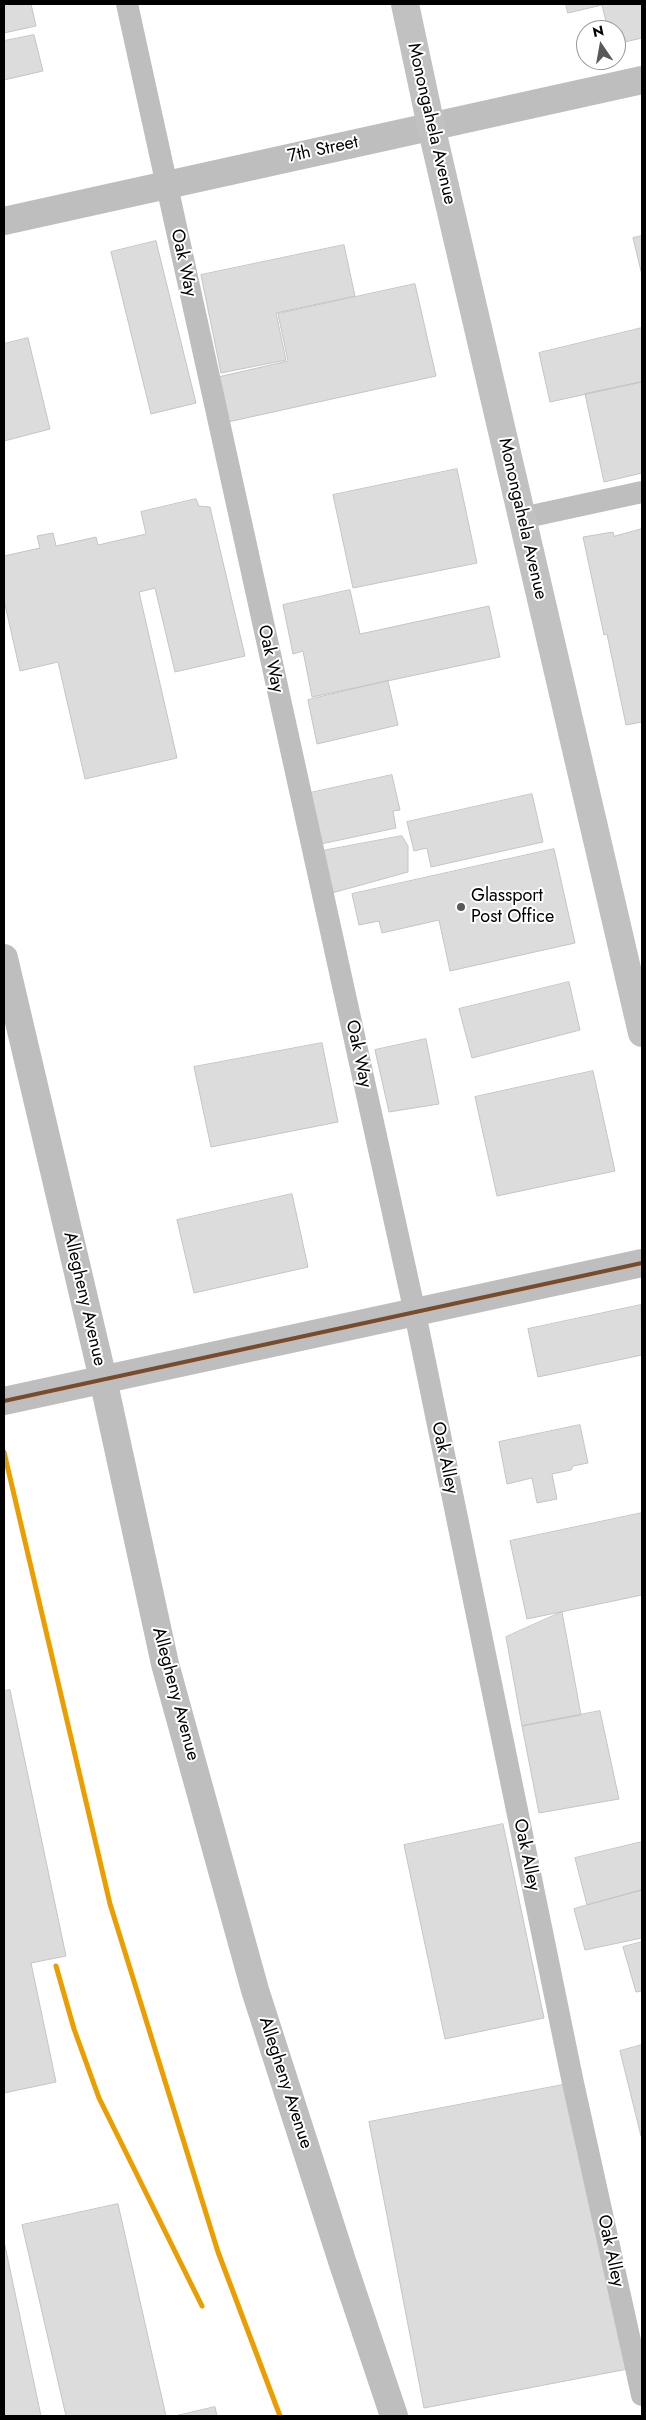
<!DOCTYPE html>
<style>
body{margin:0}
#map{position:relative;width:646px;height:2420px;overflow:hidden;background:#fff;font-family:Jost,sans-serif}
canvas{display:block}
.frame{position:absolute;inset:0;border:5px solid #000;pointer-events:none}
.north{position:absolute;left:576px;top:20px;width:50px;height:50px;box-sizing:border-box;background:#fff;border:1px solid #999;border-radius:50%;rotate:348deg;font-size:14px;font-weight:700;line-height:20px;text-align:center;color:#000}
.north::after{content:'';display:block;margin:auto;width:18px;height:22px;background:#595959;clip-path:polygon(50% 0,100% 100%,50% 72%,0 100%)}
</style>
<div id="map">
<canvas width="646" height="2420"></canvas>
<div class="frame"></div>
<div class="north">N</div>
</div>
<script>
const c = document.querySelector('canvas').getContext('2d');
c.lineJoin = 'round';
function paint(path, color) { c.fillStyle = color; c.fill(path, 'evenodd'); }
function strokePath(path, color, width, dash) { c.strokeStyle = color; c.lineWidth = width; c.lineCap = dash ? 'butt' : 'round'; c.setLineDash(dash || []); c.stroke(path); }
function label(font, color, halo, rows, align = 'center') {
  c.font = font + ' Jost,sans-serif'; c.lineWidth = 4; c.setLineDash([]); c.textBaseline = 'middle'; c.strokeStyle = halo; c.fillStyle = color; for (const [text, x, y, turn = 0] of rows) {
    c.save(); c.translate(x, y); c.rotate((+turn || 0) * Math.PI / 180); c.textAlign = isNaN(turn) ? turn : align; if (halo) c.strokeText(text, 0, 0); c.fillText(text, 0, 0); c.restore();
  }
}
const building = new Path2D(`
 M4,4H31L36,26L4,33Z
 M566,4H642V38L616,44V30H608L602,5L568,13Z
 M34,35L43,71L4,80V41Z
 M642,236V275L633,238Z
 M156,241L196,403L151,414L111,252Z
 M344,245L355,296L276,313L286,360L221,373L201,275Z
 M415,284L436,376L228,422L218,377L288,361L278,314Z
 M642,328V382L550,402L539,353Z
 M28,338L50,429L4,441V344Z
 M642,382V473L604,482L585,394Z
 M457,469L477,563L353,588L333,495Z
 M196,499L199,506L210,507L245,656L175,672L155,588L139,592L177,758L85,779L58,662L20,671L4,600V556L40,548L37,536L53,533L56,546L96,537L98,545L146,534L141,512Z
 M642,529V722L626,725L607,634L604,635L583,537L613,532L614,536Z
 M350,590L360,634L489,606L500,657L312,697L303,651L293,654L283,605Z
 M388,681L398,725L317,744L308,700Z
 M392,775L400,810L393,811L396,828L321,844L310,793Z
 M532,794L543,842L431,867L427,848L414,851L407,822Z
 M402,836L408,846V872L332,893L322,851Z
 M554,849L575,943L450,971L439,920L382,933L379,921L359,925L352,894Z
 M569,982L580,1030L472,1058L459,1009Z
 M426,1039L439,1104L389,1112L375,1050Z
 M322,1043L338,1122L211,1147L194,1067Z
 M593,1071L615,1171L497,1196L475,1097Z
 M292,1194L308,1267L194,1293L177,1220Z
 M641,1305L642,1355L538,1377L528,1329Z
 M580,1425L588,1463L573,1466L571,1470L552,1474L557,1499L537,1503L532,1478L507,1484L499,1442Z
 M642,1513V1595L527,1619L510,1541Z
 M562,1612L581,1715L522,1726L506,1637Z
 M10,1690L66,1956L31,1963L56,2082L4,2093V1691Z
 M600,1711L619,1799L539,1813L522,1726Z
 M503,1824L544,2018L445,2039L404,1845Z
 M642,1842V1890L587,1905L575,1858Z
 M642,1890V1938L585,1950L574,1909Z
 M642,1942V1991L636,1992L623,1947Z
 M642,2045V2136H641L620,2051Z
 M573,2083L628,2369L424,2408L369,2122Z
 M118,2204L166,2416H66L22,2225Z
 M4,2241L41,2416H4Z
 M215,2407L217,2416H175Z`);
paint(building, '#dcdcdc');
strokePath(building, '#c5c5c5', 1);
strokePath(new Path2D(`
 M127,4L415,1313L573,2083L642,2395
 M522,518L642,492`), '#bebebe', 22);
strokePath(new Path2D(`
 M4,221L642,80
 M4,958L103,1379L165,1664L255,1990L343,2264L394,2416
 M4,1401L642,1263`), '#bebebe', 28);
strokePath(new Path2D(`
 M405,4L431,126L642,1033`), '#c1c1c1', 28);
strokePath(new Path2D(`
 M4,1401L642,1263`), '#7a4b2a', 4);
strokePath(new Path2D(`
 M4,1452L110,1904L218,2252L280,2416
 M56,1966L74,2029L99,2098L202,2306`), '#eb9e00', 5);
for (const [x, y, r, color] of [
 [461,907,5,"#595959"]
]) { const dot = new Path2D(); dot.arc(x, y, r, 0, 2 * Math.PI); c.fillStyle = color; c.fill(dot); strokePath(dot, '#fff', 2); }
label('18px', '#000', '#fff', [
 ["Monongahela Avenue",431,124,77],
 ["7th Street",323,150,-12],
 ["Oak Way",183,263,78],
 ["Monongahela Avenue",522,519,77],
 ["Oak Way",270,659,78],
 ["Oak Way",358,1054,78],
 ["Allegheny Avenue",84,1299,77],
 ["Oak Alley",444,1458,78],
 ["Allegheny Avenue",175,1694,75],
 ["Oak Alley",526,1855,78],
 ["Allegheny Avenue",285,2083,72],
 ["Oak Alley",610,2251,78]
]);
label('18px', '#000', '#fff', [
 ["Glassport",471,897],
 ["Post Office",471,918]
], 'left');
</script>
